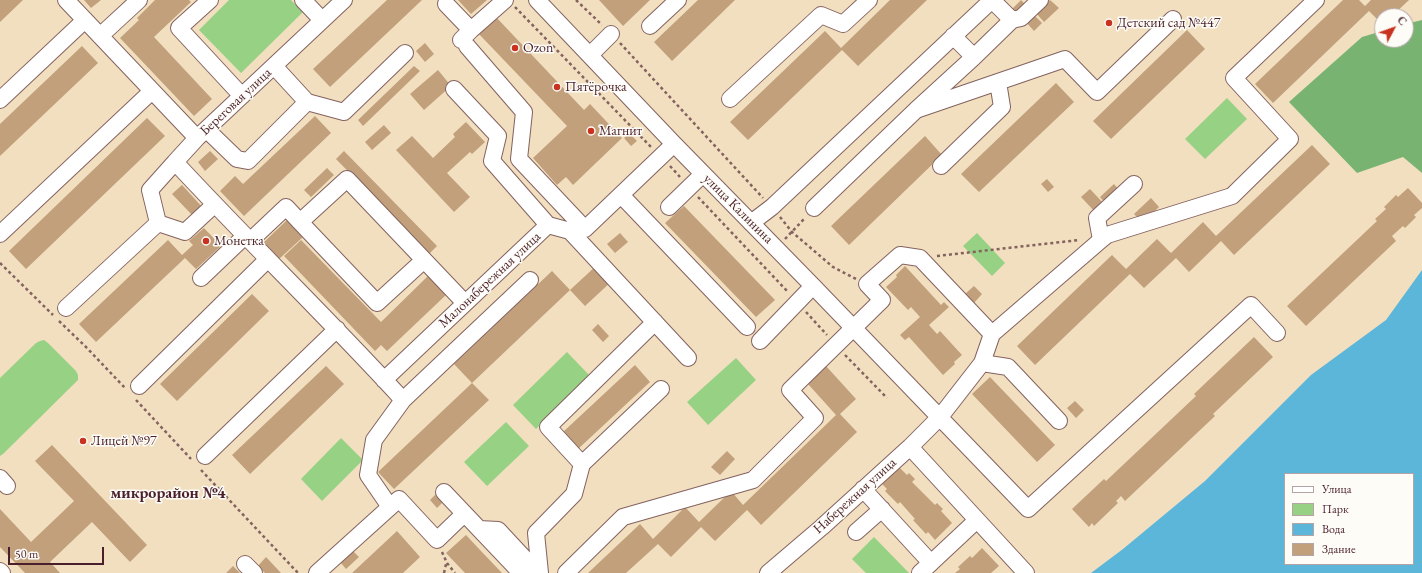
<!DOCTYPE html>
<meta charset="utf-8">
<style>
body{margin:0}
#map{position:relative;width:1422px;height:573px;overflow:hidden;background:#f1dfc0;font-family:"EB Garamond",serif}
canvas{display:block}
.legend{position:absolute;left:1284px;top:473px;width:130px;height:92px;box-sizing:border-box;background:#fdfcf7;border:1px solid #b5a4a5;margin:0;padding:5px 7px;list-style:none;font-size:12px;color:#4a1f2b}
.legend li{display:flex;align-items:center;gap:8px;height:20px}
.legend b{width:20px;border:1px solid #b5a4a5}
.north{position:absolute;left:1374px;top:8px;width:40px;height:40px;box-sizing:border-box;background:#fdfcf7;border:1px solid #b5a4a5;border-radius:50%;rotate:49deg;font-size:11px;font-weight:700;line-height:16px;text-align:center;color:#4a1f2b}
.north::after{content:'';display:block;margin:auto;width:14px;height:18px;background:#c8321e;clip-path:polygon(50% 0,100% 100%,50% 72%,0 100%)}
.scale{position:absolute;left:8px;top:547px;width:96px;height:18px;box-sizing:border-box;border:2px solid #4a1f2b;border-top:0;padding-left:5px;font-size:12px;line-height:14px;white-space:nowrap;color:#4a1f2b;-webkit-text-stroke:3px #fdfcf7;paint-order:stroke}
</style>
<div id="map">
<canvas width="1422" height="573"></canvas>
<ul class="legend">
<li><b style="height:5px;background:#fff"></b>Улица</li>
<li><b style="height:11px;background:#97d184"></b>Парк</li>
<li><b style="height:11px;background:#5bb6d9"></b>Вода</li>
<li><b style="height:11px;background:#c1a07b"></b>Здание</li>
</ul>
<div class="north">С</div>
<div class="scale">50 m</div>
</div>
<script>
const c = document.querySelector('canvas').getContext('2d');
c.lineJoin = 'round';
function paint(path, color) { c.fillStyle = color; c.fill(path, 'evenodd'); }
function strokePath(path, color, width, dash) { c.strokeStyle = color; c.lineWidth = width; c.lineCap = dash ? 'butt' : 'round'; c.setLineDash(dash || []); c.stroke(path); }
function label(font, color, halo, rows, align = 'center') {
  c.font = font + ' "EB Garamond",serif'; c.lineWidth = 3; c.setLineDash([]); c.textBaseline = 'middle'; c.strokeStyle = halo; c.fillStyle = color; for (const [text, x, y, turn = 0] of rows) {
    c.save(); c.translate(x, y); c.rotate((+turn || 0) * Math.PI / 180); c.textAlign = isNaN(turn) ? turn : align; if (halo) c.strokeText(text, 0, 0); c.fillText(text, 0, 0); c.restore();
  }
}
paint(new Path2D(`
 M229,0H291L303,12L241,73L199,30Z
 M1227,98L1247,119L1205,159L1185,139Z
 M977,233L1005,263L992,276L963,246Z
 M44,340L48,343L76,371L78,375V380L3,454L0,456V378L36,343L40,341Z
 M567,352L590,376L536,429L513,405Z
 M736,358L756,380L708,425L687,402Z
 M506,422L529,446L487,486L464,462Z
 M341,438L363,460L322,501L301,479Z
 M874,537L909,573H866L852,559Z`), '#97d184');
paint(new Path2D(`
 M1422,20V173L1403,157L1357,173L1289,102L1362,37L1382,31V40H1406V24Z`), '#79b372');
paint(new Path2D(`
 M1422,270V573H1091L1123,549L1205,481L1311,375L1386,320ZM1285,474H1413V564H1285Z`), '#5bb6d9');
paint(new Path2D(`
 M0,0H23L0,22Z
 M84,0H101L91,8Z
 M155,0H189L191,2L154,37L212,99L194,116L120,38L139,20L137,18Z
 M387,0H422L330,87L313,69Z
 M458,0H487L471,14Z
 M599,0H650L623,26Z
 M698,0H735L672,61L654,42Z
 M890,0H927L858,66L842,50L748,140L730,122L825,31L841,48Z
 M1021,0L1026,5L1016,14L1012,9Z
 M1050,0L1059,8L1044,22L1036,13Z
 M1343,0H1359L1365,6L1371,0H1409L1392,16H1382V24L1369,11L1273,103L1255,84Z
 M1034,15L1042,23L1034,31L1026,22Z
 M495,16L584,110L590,104L622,138L573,185L566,177L557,185L533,158L567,126L478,33Z
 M1187,30L1205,49L1111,139L1093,121Z
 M425,43L434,54L425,62L416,51Z
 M82,46L98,63L0,156V124Z
 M414,66L420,71L363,126L358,120Z
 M438,70L451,86L424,110L410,94Z
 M1056,83L1074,102L979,192L961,174Z
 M315,116L331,133L244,216L220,191L235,176L243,184Z
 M147,118L165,136L26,269L9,251Z
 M466,122L485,142L472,154L470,152L447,173L470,197L454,212L396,150L412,136L433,158L455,137L453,134Z
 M384,125L391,133L372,150L365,142Z
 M629,133L637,141L631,146L624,138Z
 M925,136L942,155L849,245L831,226Z
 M1312,145L1330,164L1234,255L1221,241L1189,272L1176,258L1144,288L1130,274L1035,365L1017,346L1112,255L1126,269L1157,239L1171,253L1203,222L1216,236Z
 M210,151L218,159L205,171L198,162Z
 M344,151L437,246L429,254L336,159Z
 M327,168L334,175L311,197L304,190Z
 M1047,179L1054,187L1048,192L1041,184Z
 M1114,184L1119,190L1105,203L1100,197Z
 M182,185L203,208L194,217L172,194Z
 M1408,188L1422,203V208L1414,215L1416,217L1405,228L1403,226L1392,236L1396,241L1306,326L1287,306L1377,221L1375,219L1386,209L1384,207L1396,195L1398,197Z
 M1090,189L1105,205L1096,213L1081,197Z
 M1151,198L1159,207L1143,223L1134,214Z
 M684,206L775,300L756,317L665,223Z
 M287,220L303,237L278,260L262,244Z
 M204,228L221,246L196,269L185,258L96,342L79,324L168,240L182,255L193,245L189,241Z
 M620,233L628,242L615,253L607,244Z
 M301,240L381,322L429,275L447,294L387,351L381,345L375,351L284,256Z
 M597,265L612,281L585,306L570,290Z
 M905,266L941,305L944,302L949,307L929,325L937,334L940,331L962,355L954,362L955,364L943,375L909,337L905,340L900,335L920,317L911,307L908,310L886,287L897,277L896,275Z
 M552,271L570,290L472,383L454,364Z
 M974,286L982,294L974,303L965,294Z
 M252,294L269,311L177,401L160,384Z
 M598,324L609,336L603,342L592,330Z
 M1254,337L1273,357L1213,414L1215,416L1125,501L1121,496L1116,501L1118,503L1094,526L1092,523L1089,527L1072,509L1104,479L1106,481L1196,396L1194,394Z
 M635,365L650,382L578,449L563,432Z
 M326,366L344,384L250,474L232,455Z
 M826,366L856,399L840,414L857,432L761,525L747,510L715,541L701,527L671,557L658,544L626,573H588L640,524L653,539L685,507L699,522L731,491L743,505L836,415L808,384Z
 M990,377L1055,445L1037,462L972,394Z
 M472,383L489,400L394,489L378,472Z
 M1075,401L1084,410L1076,418L1067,408Z
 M52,445L147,545L130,562L92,522L50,562L60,573H25L0,547V509L31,542L74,501L35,461Z
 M727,451L735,459L720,475L711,467Z
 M897,465L907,475L909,473L915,479L912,482L935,505L937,503L943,509L941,511L952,523L935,540L928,532L926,534L913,520L915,519L900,502L898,504L885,491L887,489L879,481Z
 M438,492L445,500L437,508L430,500Z
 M397,531L420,557L403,573H352Z
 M466,535L481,551L502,573H465L446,553Z
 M982,548L999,566L991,573H955L960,569L958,567L970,556L972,558Z
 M353,551L359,557L346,569L341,563Z
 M266,557L281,573H265L258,566Z
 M233,566L240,573H226Z`), '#c1a07b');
const minor = new Path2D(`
 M66,0L197,138
 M210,0L179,28L242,96
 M303,0L322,20
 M344,0L197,138L175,162C250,243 329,319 403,400L374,440L368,475L390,507
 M537,0L674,144L813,286L1028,509L1251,305L1277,333
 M446,4L471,30
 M1012,20L1021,18L1040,0
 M650,26L678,0
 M100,36L139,0
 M461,40L471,30L505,0
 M467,46L524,112L519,159L585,229
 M590,55L611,34
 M974,57L1012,20L992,0
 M454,89L498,136L492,161L548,225
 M730,99L821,15L843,24L869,0
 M0,100L85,20
 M307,102L344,112L405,53
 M916,110L1065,59L1097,92L1173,19
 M207,130L237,159L248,161L307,102L274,66
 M941,166L1002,107L998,82
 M621,195L747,327
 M669,207L703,174
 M814,208L916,110L974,57L953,36
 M300,222L377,303L424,260
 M158,223L150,190L175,162
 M751,223L772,207L992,0
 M570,231L688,358
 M0,234L152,91
 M1101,240L1097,218L1134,184
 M250,241L286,207L300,222L347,179L465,303
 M201,278L245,236
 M66,308L158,223L185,232L214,205
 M655,322L548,427L582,464L661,389
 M760,341L813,286
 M982,363L1008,367L1059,421
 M384,380L548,225L570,231L585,229L674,144
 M139,386L268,259
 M403,400L530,280
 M910,447L1026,573
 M205,456L337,329
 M0,478L7,486
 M863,489L931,563L977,520
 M444,492L521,573
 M479,529L498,530L538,573
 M856,532L882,509
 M245,564L254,573
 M0,571L2,573
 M317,573L399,499L437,540L464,514
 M540,573L536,533L574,494L582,464
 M566,573L623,517L753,480L815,418L790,390L882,300L867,284L900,255L920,258L992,334
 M768,573L822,527L910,447L940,417L982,363L992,334L1101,240L1107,235L1232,196L1290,139L1234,78L1316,0
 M920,573L931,563`);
strokePath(minor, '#84625f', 18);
strokePath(new Path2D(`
 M576,0L602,25
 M515,7L651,147
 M620,43L763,198
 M670,166L680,177
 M698,197L788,292
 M780,217L792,232L833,267L856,279
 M785,239L805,218
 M937,256L1079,240
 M0,263L53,315
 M806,312L827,335
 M59,321L86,347L126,389
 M845,355L887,398
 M136,400L191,459
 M201,470L298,573
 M442,552L447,563L455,573
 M444,573L446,564`), '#84625f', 2.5, [3, 3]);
strokePath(minor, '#fff', 16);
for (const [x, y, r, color] of [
 [1109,23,4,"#c8321e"],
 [515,48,4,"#c8321e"],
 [557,87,4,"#c8321e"],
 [591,131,4,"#c8321e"],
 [206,241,4,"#c8321e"],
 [83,441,4,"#c8321e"]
]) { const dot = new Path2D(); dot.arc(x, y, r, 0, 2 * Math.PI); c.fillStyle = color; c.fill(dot); strokePath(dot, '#fdfcf7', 1.5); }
label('14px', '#4a1f2b', '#fdfcf7', [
 ["Детский сад №447",1117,23],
 ["Ozon",523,48],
 ["Пятёрочка",565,87],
 ["Магнит",599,131],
 ["Монетка",214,241],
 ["Лицей №97",91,441]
], 'left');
label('14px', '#4a1f2b', '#fdfcf7', [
 ["Береговая улица",236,102,-43],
 ["улица Калинина",738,209,45],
 ["Малонабережная улица",490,280,-43],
 ["Набережная улица",855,496,-42]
]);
label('bold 16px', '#4a1f2b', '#fdfcf7', [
 ["микрорайон №4",168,494]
]);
</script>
